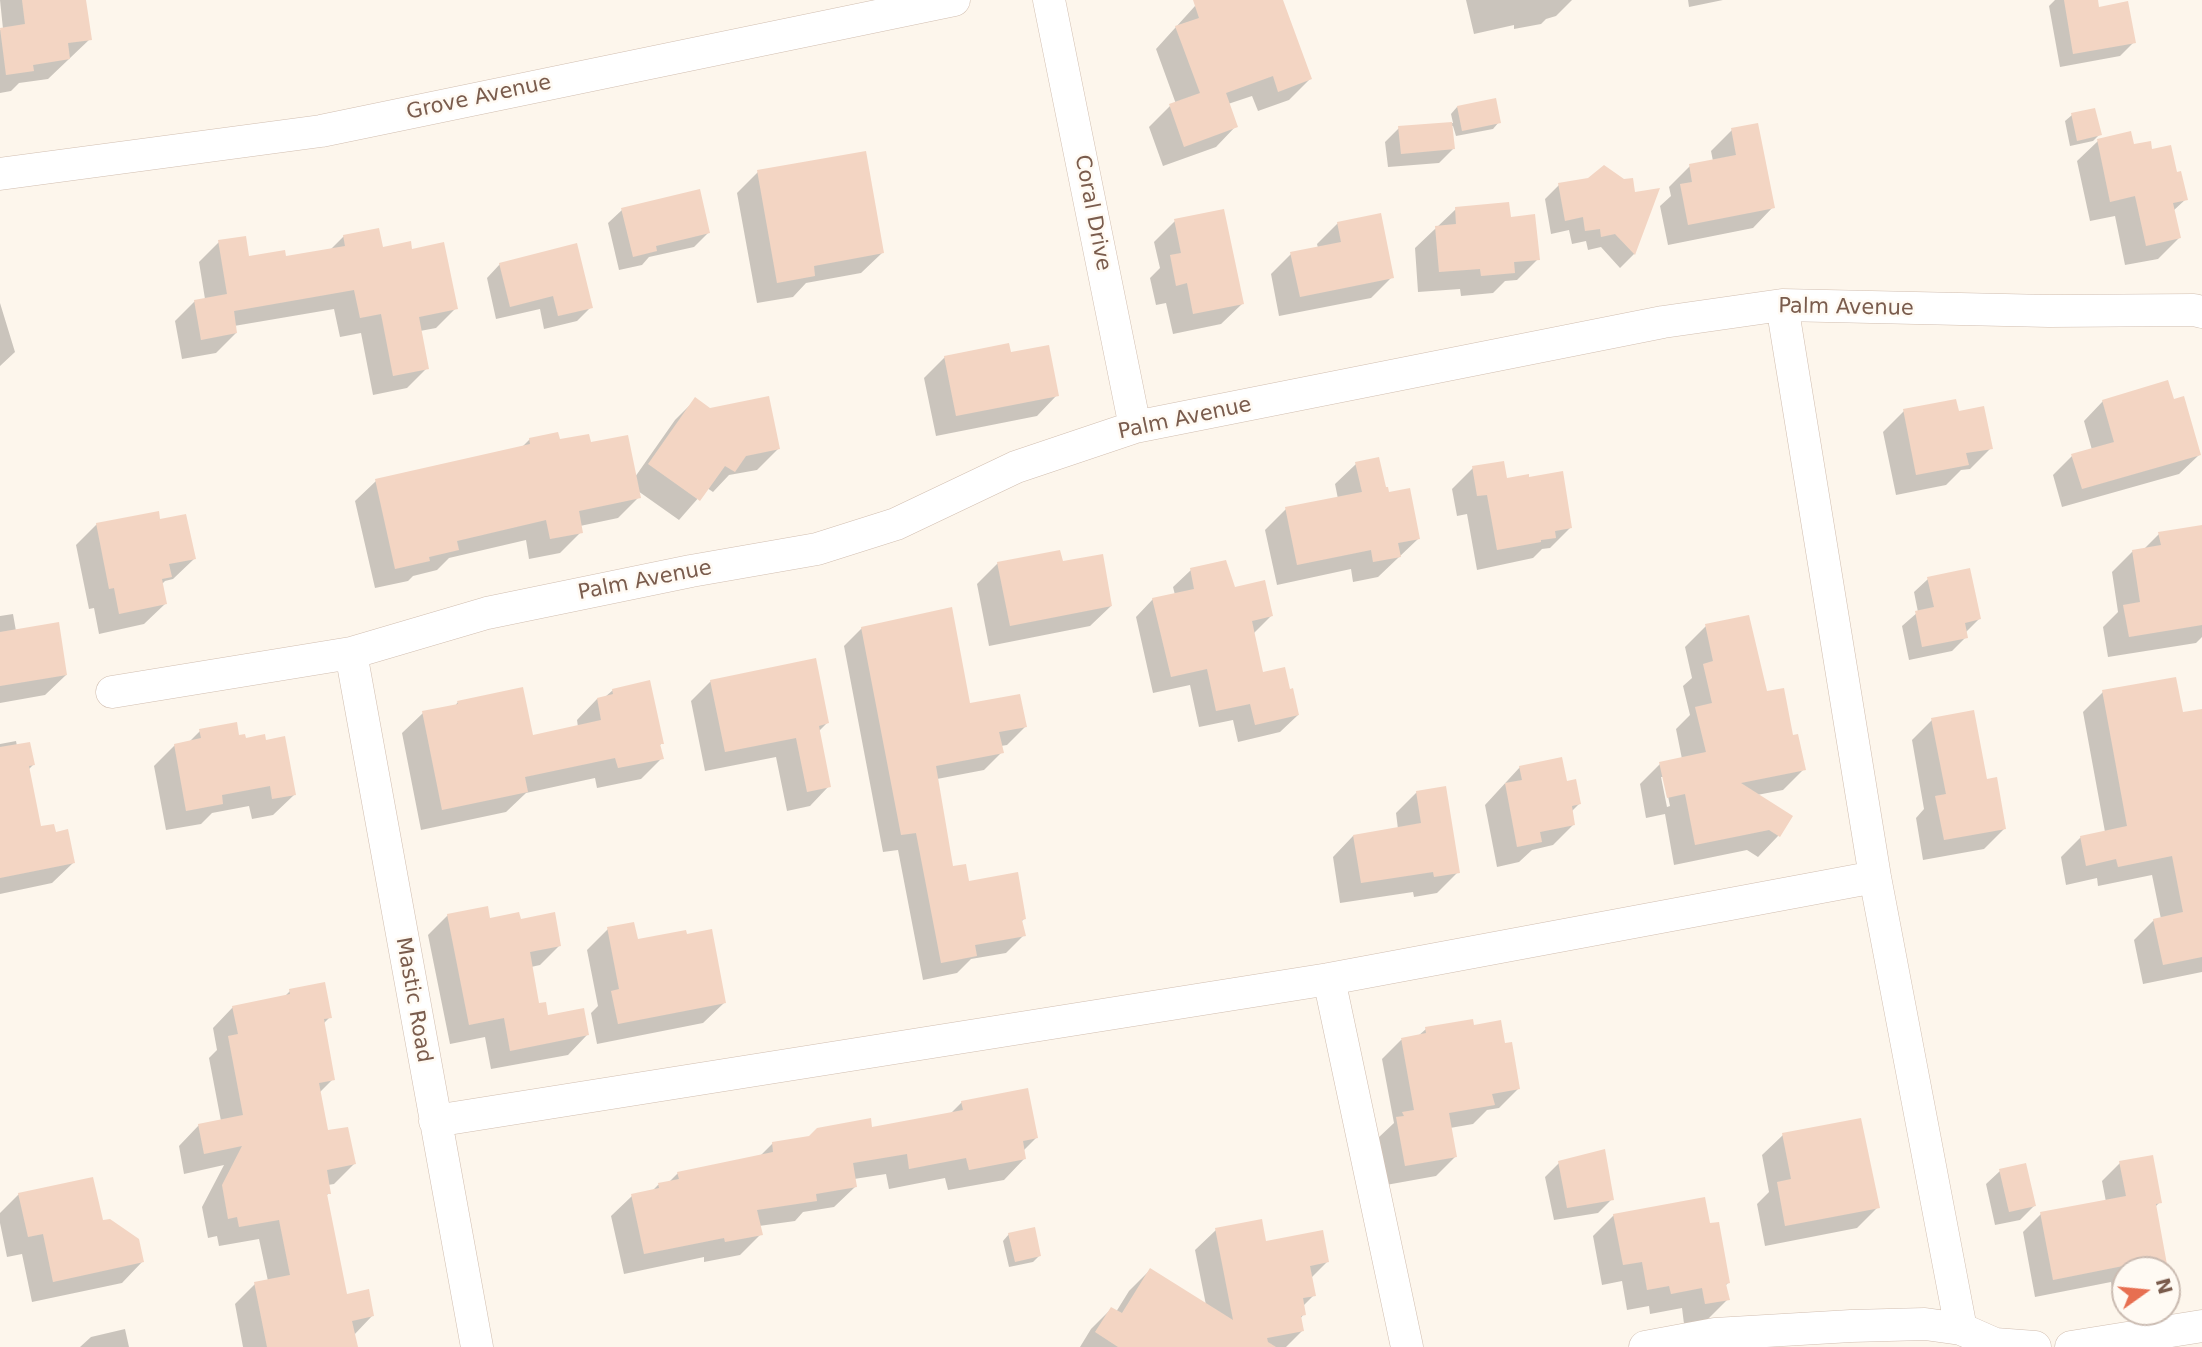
<!DOCTYPE html>
<style>
body{margin:0}
#map{position:relative;width:2202px;height:1347px;overflow:hidden;background:#fdf6ec;font-family:"DejaVu Sans",sans-serif}
canvas{display:block}
.north{position:absolute;left:2111px;top:1256px;width:70px;height:70px;box-sizing:border-box;background:#fffaf3;border:2px solid #cabbb1;border-radius:50%;rotate:75deg;font-size:19px;font-weight:700;line-height:28px;text-align:center;color:#7a5c4d}
.north::after{content:'';display:block;margin:auto;width:24px;height:32px;background:#e76f51;clip-path:polygon(50% 0,100% 100%,50% 72%,0 100%)}
</style>
<div id="map">
<canvas width="2202" height="1347"></canvas>
<div class="north">N</div>
</div>
<script>
const c = document.querySelector('canvas').getContext('2d');
c.lineJoin = 'round';
function paint(path, color) { c.fillStyle = color; c.fill(path, 'evenodd'); }
function strokePath(path, color, width, dash) { c.strokeStyle = color; c.lineWidth = width; c.lineCap = dash ? 'butt' : 'round'; c.setLineDash(dash || []); c.stroke(path); }
function label(font, color, halo, rows, align = 'center') {
  c.font = font + ' "DejaVu Sans",sans-serif'; c.lineWidth = 5; c.setLineDash([]); c.textBaseline = 'middle'; c.strokeStyle = halo; c.fillStyle = color; for (const [text, x, y, turn = 0] of rows) {
    c.save(); c.translate(x, y); c.rotate((+turn || 0) * Math.PI / 180); c.textAlign = isNaN(turn) ? turn : align; if (halo) c.strokeText(text, 0, 0); c.fillText(text, 0, 0); c.restore();
  }
}
paint(new Path2D(`
 M0,0H84L90,39L48,79L19,83L11,91L0,93V30L3,29Z
 M1212,0H1281L1310,79L1289,100L1258,111L1252,96L1228,104L1236,126L1216,147L1163,166L1149,127L1170,106L1176,104L1156,49L1195,6Z
 M1466,0H1572L1556,16L1546,19L1541,24L1514,29V25L1474,34Z
 M1688,0H1723L1689,7Z
 M2055,0H2096L2098,9L2134,42L2120,56L2060,67L2049,6Z
 M1457,107L1499,122L1493,129L1456,136L1453,126H1451L1453,149L1439,163L1388,167L1385,142L1399,128L1453,123L1451,114Z
 M2072,115L2100,134L2093,141L2070,146L2065,121Z
 M1732,130L1773,207L1753,228L1668,245L1660,206L1671,196L1669,187L1690,166L1713,161L1711,151Z
 M2098,141L2151,151L2175,173L2186,199L2173,211L2179,238L2158,259L2125,265L2115,216L2090,221L2077,161Z
 M758,172L882,253L861,273L806,283L793,297L757,303L737,193Z
 M1559,185L1634,195L1657,190L1634,254L1620,268L1601,247L1588,250L1586,241L1572,244L1569,230L1551,234L1545,199Z
 M1456,209L1509,219L1538,259L1517,280L1505,281L1493,293L1461,296L1460,289L1418,292L1415,248Z
 M622,210L708,233L694,247L649,257L642,265L619,270L608,223Z
 M1175,221L1242,304L1221,324L1173,334L1166,303L1156,305L1150,278L1160,268L1154,242Z
 M1338,223L1392,277L1371,298L1279,316L1271,274L1291,254L1318,248L1317,244Z
 M344,236L381,249L411,251L456,308L436,328L420,331L427,368L407,388L373,395L361,333L340,337L334,309L234,326L236,333L216,353L182,359L175,321L195,301L205,299L199,262L219,242L248,258H285L330,250Z
 M500,264L591,307L577,321L544,329L540,309L496,319L487,278Z
 M0,303L15,352L0,366Z
 M1010,354L1057,395L1037,416L936,436L924,378L945,357Z
 M695,400L778,449L757,470L729,475L713,492L707,488L679,520L638,491L639,497L618,518L580,526L581,532L560,553L529,559L526,540L449,558L437,570L413,576L408,581L375,588L355,501L376,481L521,448L530,439L589,444L635,477L675,420Z
 M2103,401H2173L2199,455L2179,474L2062,507L2053,475L2072,456L2092,450L2084,421Z
 M1904,411L1957,413L1991,448L1970,469L1961,470L1946,485L1896,495L1883,432Z
 M1356,464L1388,494L1418,539L1378,577L1353,582L1351,569L1277,585L1265,530L1286,509L1338,499L1335,484Z
 M1473,468L1571,527L1550,548L1542,549L1533,558L1477,570L1467,514L1457,516L1452,489Z
 M159,521L194,559L173,579L165,581L161,585L165,604L144,624L99,634L94,608L89,609L76,545L97,524Z
 M2202,527V637L2196,643L2108,657L2103,627L2118,612L2112,572L2133,551L2143,550L2159,534Z
 M998,563H1061L1111,606L1090,626L989,646L977,584Z
 M1191,570L1234,589L1271,616L1253,634L1262,674L1298,715L1280,732L1238,742L1233,720L1199,727L1190,685L1153,693L1136,617L1153,599L1175,595L1173,587Z
 M1928,579L1979,619L1965,633L1966,637L1952,651L1909,660L1902,626L1918,612L1914,592Z
 M13,614L16,631L66,675L45,695L0,703V616Z
 M1706,626L1766,693L1792,737L1804,769L1783,790L1757,795L1790,817L1778,836L1758,857L1747,850L1674,865L1665,814L1646,818L1640,784L1660,764L1682,759L1676,729L1690,715L1683,686L1692,678L1685,647ZM1661,777H1664L1670,806L1667,807Z
 M862,628L969,705L1025,727L1007,745L1001,746L1002,752L984,770L937,779L951,868L967,883L1025,918L1021,922L1024,935L1006,953L971,959L957,973L923,980L898,850L883,852L844,646Z
 M711,681L827,723L818,732L829,786L810,806L787,811L776,757L705,771L691,701Z
 M613,690L662,743L659,746L662,758L641,779L597,788L595,778L526,793L506,812L421,830L402,733L423,713L454,707L458,702L532,737L578,727L577,720L597,699L605,697Z
 M2103,692L2202,719V972L2143,984L2134,940L2154,920L2161,919L2152,875L2098,886L2097,878L2066,885L2061,857L2081,837L2105,832L2083,712Z
 M1932,720L1985,781L2005,828L1984,849L1923,860L1916,818L1924,809L1912,740Z
 M200,731L238,738L294,795L273,815L252,819L249,806L212,813L201,824L166,830L154,766L175,745L189,742Z
 M16,741L17,746L33,765L28,770L40,828L55,834L73,863L52,883L0,894V744Z
 M1520,767L1565,783L1579,804L1571,812L1573,825L1553,845L1532,850L1519,862L1497,867L1485,805Z
 M1417,792L1458,872L1437,893L1414,897L1413,892L1340,903L1333,857L1353,836L1398,829L1396,813Z
 M448,915L489,920L519,921L560,945L540,965L531,967L538,1005L547,1017L587,1035L568,1055L491,1069L485,1037L450,1044L428,935Z
 M608,929L637,941L724,1003L703,1023L597,1044L591,1013L598,1006L587,950Z
 M290,991L330,1017L323,1024L333,1079L319,1093L327,1132L354,1164L334,1184L328,1185L329,1193L325,1197L345,1296L372,1316L354,1335L356,1347H243L235,1304L255,1284L268,1281L259,1239L219,1246L217,1236L208,1238L202,1207L224,1165L184,1174L179,1146L199,1125L221,1121L209,1058L217,1050L213,1028L233,1007L284,997Z
 M1473,1027L1503,1045L1518,1089L1499,1108L1487,1110L1473,1124L1450,1128L1455,1157L1436,1176L1386,1185L1378,1138L1394,1123L1382,1059L1401,1040L1418,1036L1426,1029Z
 M962,1102L1036,1138L1023,1151L1024,1159L1004,1180L948,1190L945,1178L889,1189L886,1174L854,1179L855,1187L834,1207L803,1212L795,1221L759,1226L761,1234L740,1255L704,1262V1257L624,1274L611,1216L632,1196L652,1191L658,1185L668,1183L678,1173L759,1157L773,1143L871,1129L950,1114Z
 M1783,1135L1878,1207L1857,1228L1765,1246L1757,1204L1769,1192L1762,1155Z
 M1559,1163L1612,1199L1598,1213L1554,1220L1545,1177Z
 M2120,1163L2160,1202L2155,1207L2167,1270H2125V1305L2115,1307L2111,1282L2035,1297L2023,1232L2041,1214L2106,1202L2102,1181Z
 M2000,1171L2034,1206L2020,1220L1995,1225L1986,1184Z
 M19,1194L101,1222L142,1262L122,1283L32,1302L22,1254L7,1257L0,1223V1213Z
 M1614,1215L1709,1225L1728,1283L1725,1286L1728,1299L1707,1320L1684,1324L1682,1308L1650,1314L1649,1306L1627,1310L1622,1281L1602,1285L1593,1236Z
 M1216,1230L1327,1262L1310,1279L1314,1295L1303,1306L1304,1314L1300,1319L1302,1331L1286,1347H1080L1091,1329L1111,1309L1116,1312L1129,1291L1150,1270L1206,1305L1195,1250Z
 M1009,1234L1039,1256L1033,1262L1009,1267L1003,1241Z
 M125,1329L129,1347H80L91,1337Z`), '#0003');
paint(new Path2D(`
 M22,0H86L92,40L68,43L70,59L33,65L34,71L6,75L0,28L25,24Z
 M1193,0H1283L1312,79L1278,92L1273,76L1226,93L1238,127L1184,147L1169,104L1200,93L1175,26L1199,18Z
 M2064,0H2098L2099,7L2128,1L2136,43L2073,54Z
 M1496,98L1501,123L1462,131L1457,106Z
 M2095,108L2102,135L2077,141L2071,113Z
 M1452,122L1455,149L1401,154L1398,126Z
 M1758,123L1775,208L1688,225L1680,184L1692,182L1689,164L1736,155L1731,128Z
 M2131,131L2134,144L2151,141L2152,149L2171,145L2177,172L2181,171L2188,200L2173,203L2181,238L2146,246L2135,196L2110,202L2097,139Z
 M866,151L884,253L814,266L815,276L777,283L757,170Z
 M1604,165L1624,179L1633,178L1635,192L1660,188L1635,255L1615,234L1601,237L1600,229L1585,231L1583,217L1565,221L1558,183L1588,178Z
 M700,189L710,233L656,246L657,251L633,257L621,208Z
 M1509,202L1511,217L1535,214L1540,260L1514,262L1515,273L1481,276L1480,269L1439,272L1435,226L1456,224L1455,207Z
 M1224,209L1244,304L1193,314L1187,283L1176,286L1170,255L1181,253L1174,219Z
 M1381,213L1394,278L1300,297L1290,252L1341,242L1337,222Z
 M379,228L383,247L411,241L412,249L444,242L458,309L419,317L429,369L393,376L381,314L360,318L354,290L234,311L237,333L201,340L194,300L227,294L218,240L246,236L249,256L285,250L286,256L345,246L343,235Z
 M577,243L593,308L558,316L553,296L510,307L499,263Z
 M1009,343L1011,352L1049,345L1059,396L956,416L944,356Z
 M2168,380L2174,399L2184,396L2201,455L2082,489L2071,454L2114,442L2102,400Z
 M769,396L780,449L746,456L735,472L725,466L700,501L648,464L695,397L710,408Z
 M1956,399L1959,411L1984,406L1993,449L1966,453L1969,465L1916,475L1903,409Z
 M558,432L560,439L589,434L591,442L628,435L641,498L579,511L583,533L550,539L546,520L457,541L459,550L429,557L430,561L395,569L375,479L530,444L529,438Z
 M1379,457L1386,487H1388L1389,492L1410,488L1420,539L1398,543L1401,557L1373,562L1371,550L1297,565L1285,507L1362,492L1355,462Z
 M1504,461L1507,478L1529,474V477L1563,471L1572,528L1555,531L1556,538L1541,540V542L1497,550L1487,495L1477,496L1472,466Z
 M159,511L160,519L186,514L196,559L169,564L172,577L162,579L167,604L119,614L114,588L109,589L96,523Z
 M2202,525V625L2129,637L2123,605L2140,602L2132,550L2161,545L2158,532Z
 M1060,550L1063,561L1103,554L1112,606L1010,626L997,562Z
 M1226,560L1235,587L1265,580L1273,616L1252,621L1263,672L1285,667L1290,689L1293,688L1299,715L1255,725L1250,704L1216,711L1207,669L1171,677L1152,598L1194,589L1190,568Z
 M1970,568L1981,619L1965,623L1968,638L1922,647L1915,611L1934,607L1927,577Z
 M952,607L970,703L1020,694L1027,727L999,732L1004,753L936,766L953,866L966,864L969,881L1018,872L1026,919L1022,920L1026,936L975,945L977,956L941,963L916,833L901,835L861,627Z
 M1749,615L1767,691L1784,688L1793,735L1798,734L1806,770L1741,783L1793,816L1780,837L1769,830L1695,845L1685,794L1667,798L1659,762L1706,752L1695,707L1712,703L1703,664L1713,661L1705,624Z
 M59,622L67,675L0,686V632Z
 M816,658L829,723L819,726L831,787L807,792L796,738L725,752L710,680Z
 M2176,677L2183,712L2202,709V957L2163,965L2153,919L2183,912L2172,856L2118,867L2116,859L2086,866L2080,836L2127,826L2102,690Z
 M650,680L664,744H660L664,759L618,768L615,758L525,777L528,792L442,810L422,711L458,704L457,701L523,687L533,735L601,720L597,698L613,694L612,689Z
 M1974,710L1987,779L1997,777L2006,829L1944,840L1935,796L1946,794L1931,718Z
 M237,722L239,735L245,734L246,738L265,734L266,740L285,736L296,795L272,799L270,786L222,795L223,804L186,811L174,744L201,738L199,729Z
 M30,742L35,765L29,766L41,826L54,824L56,832L68,829L75,863L0,878V747Z
 M1562,757L1567,781L1576,779L1581,804L1572,806L1575,825L1540,832L1542,842L1517,847L1505,783L1522,780L1519,766Z
 M1446,786L1460,873L1434,877L1433,872L1361,883L1353,835L1421,823L1416,791Z
 M488,906L490,918L519,912L521,919L555,912L561,946L530,952L539,1003L546,1002L548,1015L584,1008L589,1035L510,1051L504,1018L469,1025L447,914Z
 M634,922L638,939L686,930L687,934L712,929L726,1003L618,1024L611,991L619,989L607,927Z
 M325,982L332,1018L324,1019L335,1080L319,1083L328,1130L348,1127L356,1164L327,1170L331,1194H327L347,1294L369,1289L374,1316L352,1321L358,1347H267L254,1282L290,1275L279,1220L239,1227L237,1217L228,1219L222,1185L242,1146L204,1154L198,1124L243,1115L228,1036L238,1034L232,1006L290,994L289,989Z
 M1473,1019L1474,1025L1501,1020L1505,1043L1512,1042L1520,1089L1492,1094L1495,1105L1449,1113L1457,1157L1405,1166L1396,1117L1404,1116L1402,1112L1414,1110L1401,1038L1426,1033L1425,1027Z
 M1028,1088L1038,1138L1023,1141L1026,1159L969,1170L966,1158L909,1169L907,1154L853,1163L857,1187L816,1194L817,1201L757,1210L763,1235L725,1242L724,1238L644,1254L631,1194L659,1188L658,1183L679,1179L677,1172L773,1152L772,1142L809,1136L817,1128L871,1118L872,1127L963,1110L961,1101Z
 M1861,1118L1880,1208L1785,1226L1777,1182L1791,1179L1782,1133Z
 M1605,1149L1614,1200L1567,1208L1558,1161Z
 M2153,1155L2162,1203L2156,1204L2168,1270H2129L2128,1265L2053,1280L2040,1212L2126,1196L2119,1161Z
 M2026,1163L2036,1206L2009,1212L1999,1169Z
 M93,1177L103,1220L110,1219L139,1239L144,1262L53,1282L43,1234L28,1237L18,1193Z
 M1705,1197L1710,1223L1719,1222L1730,1283L1726,1284L1730,1300L1705,1304L1702,1288L1671,1294L1669,1286L1647,1290L1642,1262L1623,1265L1613,1214Z
 M1262,1219L1266,1241L1323,1230L1329,1262L1310,1266L1316,1296L1303,1298L1306,1315L1301,1316L1304,1331L1267,1338L1268,1342L1276,1347H1118L1095,1332L1111,1307L1122,1313L1150,1268L1233,1320L1215,1228Z
 M1035,1227L1041,1256L1015,1262L1008,1233Z`), '#f3d5c3');
const minor = new Path2D(`
 M1049,0L1135,427
 M0,174L321,131L954,0
 M1782,305L1875,877L1961,1329
 M351,653L477,1347
 M112,692L351,653L487,613L691,571L817,549L896,524L1016,467L1135,427L1663,322L1782,305L2049,311L2194,310L2202,312
 M1329,979L1407,1347
 M435,1121L1329,979L1875,877
 M1645,1347L1715,1334L1851,1326L1925,1324L1961,1329L1995,1344L2035,1347
 M2071,1347L2202,1326`);
strokePath(minor, '#d1beb0', 33);
strokePath(minor, '#fff', 32);
label('21px', '#7a5c4d', '#fffaf3', [
 ["Grove Avenue",479,98,-12],
 ["Coral Drive",1092,213,79],
 ["Palm Avenue",1846,308,1],
 ["Palm Avenue",1185,419,-12],
 ["Palm Avenue",645,581,-11],
 ["Mastic Road",413,1000,80]
]);
</script>
